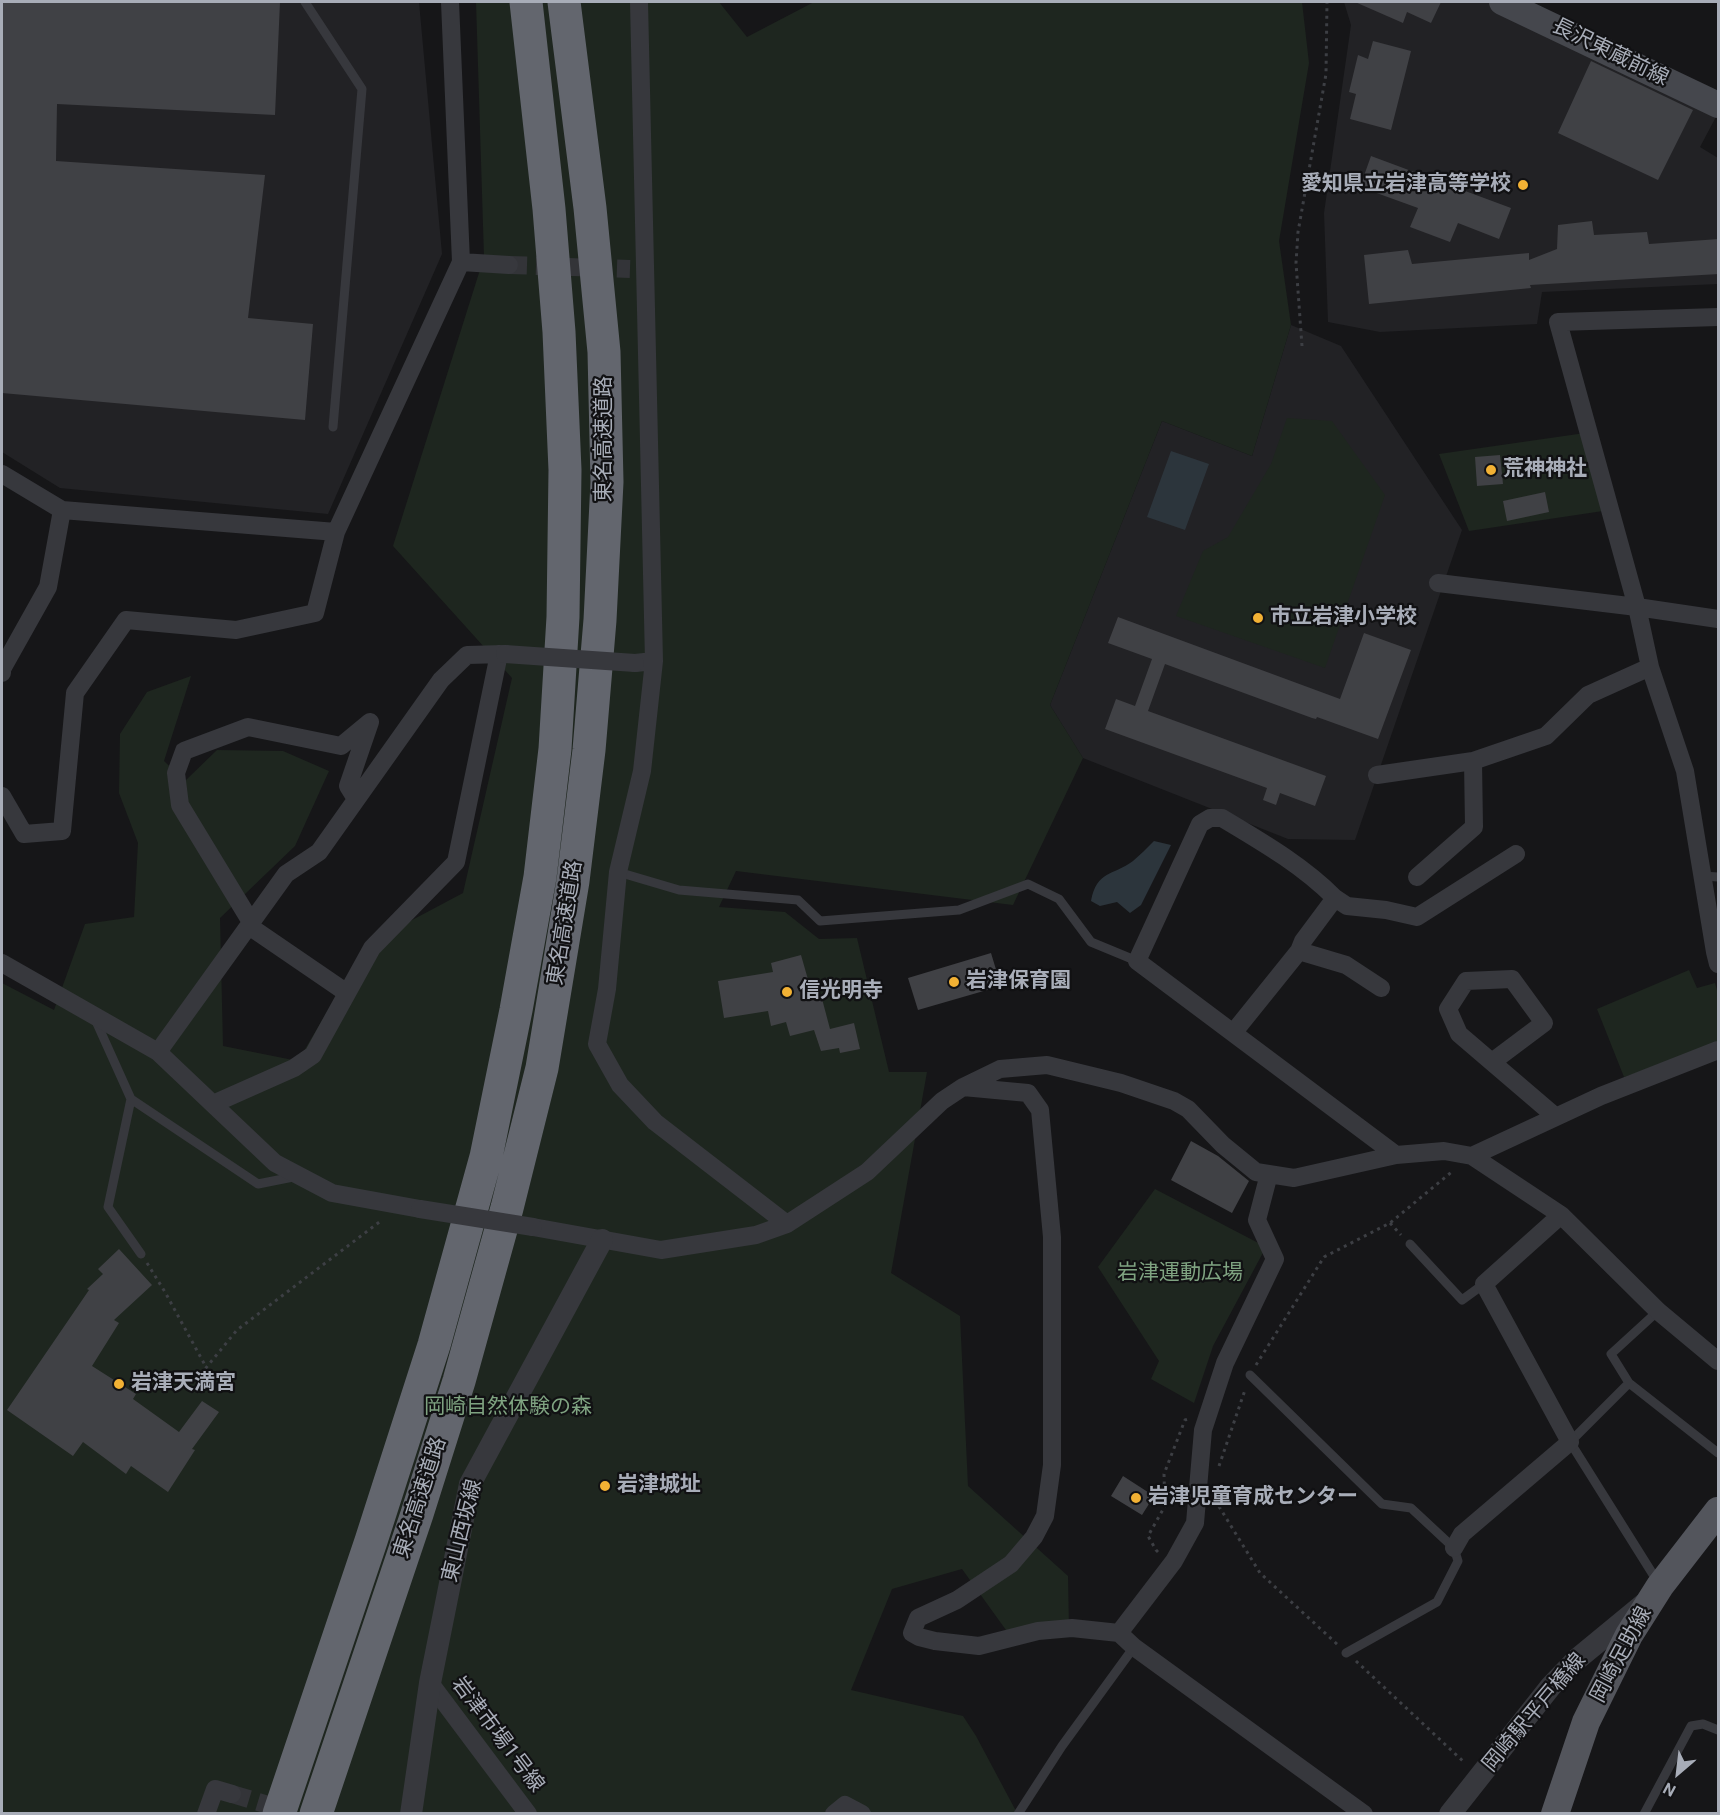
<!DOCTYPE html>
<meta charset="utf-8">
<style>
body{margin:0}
#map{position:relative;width:1720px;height:1815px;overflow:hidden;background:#161618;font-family:Roboto,sans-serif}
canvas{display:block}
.frame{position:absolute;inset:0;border:3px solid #a8adb8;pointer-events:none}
.north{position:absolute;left:1648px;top:1743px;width:60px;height:60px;-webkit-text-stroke:4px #111113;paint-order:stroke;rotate:208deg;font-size:16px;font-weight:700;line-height:24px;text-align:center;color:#a8adb8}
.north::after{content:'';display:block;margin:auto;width:21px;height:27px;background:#a8adb8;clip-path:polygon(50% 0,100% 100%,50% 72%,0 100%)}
</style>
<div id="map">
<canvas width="1720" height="1815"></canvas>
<div class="frame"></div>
<div class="north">N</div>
</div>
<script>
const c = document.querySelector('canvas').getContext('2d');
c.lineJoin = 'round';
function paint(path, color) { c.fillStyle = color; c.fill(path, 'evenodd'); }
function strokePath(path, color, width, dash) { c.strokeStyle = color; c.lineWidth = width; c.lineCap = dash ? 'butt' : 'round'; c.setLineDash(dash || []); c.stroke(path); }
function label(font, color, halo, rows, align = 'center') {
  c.font = font + ' Roboto,"Noto Sans JP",sans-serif'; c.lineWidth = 4.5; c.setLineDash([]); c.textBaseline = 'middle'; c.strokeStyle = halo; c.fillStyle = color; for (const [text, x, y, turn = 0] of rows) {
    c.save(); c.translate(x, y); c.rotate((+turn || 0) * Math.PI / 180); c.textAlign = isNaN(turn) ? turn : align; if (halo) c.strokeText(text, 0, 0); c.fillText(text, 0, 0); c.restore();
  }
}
paint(new Path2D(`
 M2,2H419L442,254L328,514L60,488L2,452Z
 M1344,2H1496L1718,113L1700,147L1718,158V284L1542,292L1537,324L1380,332L1328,322L1324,213L1351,25Z
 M1291,325L1341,346L1462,530L1355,840L1288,839L1083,758L1050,705L1162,421L1252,456Z`), '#222225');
paint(new Path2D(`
 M476,2H719L747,37L814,2H1302L1309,63L1279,241L1291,325L1252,456L1162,421L1050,705L1083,758L1013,905L736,871L719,907L785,912L819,939L857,938L889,1072H927L891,1273L960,1316L968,1486L1068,1576L1069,1629L1011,1637L962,1569L892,1589L851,1690L963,1716L976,1736L1016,1811L1013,1813H2V983L54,1010L85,924L134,917L138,843L119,793L120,734L147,692L191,676L164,761L185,781L217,750L283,751L329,771L295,846L220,918L223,1046L298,1061L367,944L463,893L512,678L393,546L484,257Z
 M1287,418L1332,421L1385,495L1325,668L1176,616L1203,551L1228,537L1271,464Z
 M1585,433L1603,511L1469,531L1439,454Z
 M1689,970L1697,988L1715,983L1718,994V1046L1624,1077L1597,1009Z
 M1155,1189L1266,1247L1213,1346L1194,1403L1151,1379L1159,1361L1098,1267Z`), '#1e261f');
paint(new Path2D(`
 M1171,451L1209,464L1185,530L1147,517Z
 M1154,841L1171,845L1141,905L1130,913L1117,902L1100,906L1091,901C1097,870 1113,876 1133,861C1140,855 1147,848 1154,841Z`), '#2c353c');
paint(new Path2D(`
 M2,2H280L275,115L57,104L56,161L265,175L248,318L313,324L305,420L2,393Z
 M1355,2H1441L1431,23L1407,12L1403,23Z
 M1373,41L1411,51L1391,130L1350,119L1356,94L1349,92L1358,55L1368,59Z
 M1591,61L1693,110L1658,180L1558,133Z
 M1371,156L1511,208L1499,239L1458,223L1450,242L1410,227L1418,208L1360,187Z
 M1592,221L1594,235L1647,232L1649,244L1719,239V274L1530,285L1531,288L1369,304L1364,255L1408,250L1412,264L1529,253V260L1557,249L1558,225Z
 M1500,455L1503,484L1477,486L1475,457Z
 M1545,492L1549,512L1507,521L1503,501Z
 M1118,617L1340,699L1364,633L1411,650L1378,739L1317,717L1316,719L1312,718L1165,664L1148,711L1326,776L1315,806L1280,793L1276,805L1263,800L1267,788L1105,729L1116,699L1135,706L1152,659L1108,643Z
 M991,953L1001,986L918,1010L908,978Z
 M801,955L813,997L821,995L830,1029L854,1023L860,1049L840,1053L839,1048L821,1051L814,1030L790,1036L786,1022L771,1026L768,1011L724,1018L718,981L773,972L771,963Z
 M1191,1141L1218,1156L1249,1181L1232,1213L1171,1180Z
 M119,1249L152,1285L114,1320L119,1323L92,1366L136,1394L133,1399L179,1432L202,1401L219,1412L192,1449L195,1450L168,1492L131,1466L126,1474L83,1442L73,1456L7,1410L89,1290L87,1289L103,1274L98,1269Z
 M1123,1476L1154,1496L1142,1515L1111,1496Z`), '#404145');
strokePath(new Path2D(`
 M509,265L630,269
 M232,1794L288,1811`), '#333438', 18, [18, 9]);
strokePath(new Path2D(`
 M1302,346L1296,263L1298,232L1326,74L1327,2
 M1390,1223L1401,1235
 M147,1263L165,1292L206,1367
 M1256,1365L1324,1257L1390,1223L1454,1170
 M196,1380L237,1330L382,1220
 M1219,1466L1245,1390
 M1215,1500L1260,1573L1338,1645
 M1158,1552L1156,1550L1148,1536L1165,1506L1164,1474L1185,1420L1188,1419
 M1356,1661L1465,1763`), '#3d3f44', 3, [3, 4.5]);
strokePath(new Path2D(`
 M305,2L362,89L333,427
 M618,872L679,890L798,900L820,921L959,910L1028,884L1059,899L1091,942L1137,961
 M1703,876L1718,877
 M95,1019L131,1099
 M1410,1244L1462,1300L1484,1284
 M141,1254L108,1207L131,1099L258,1184L298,1176
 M1658,1311L1611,1354L1629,1383L1570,1442L1659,1584
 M1250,1375L1382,1504L1411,1508L1454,1548L1458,1561L1437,1602L1346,1653
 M1629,1383L1718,1453
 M1018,1814L1062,1746L1134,1647
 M1644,1814L1691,1726L1703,1724L1718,1730`), '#37383d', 9);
strokePath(new Path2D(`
 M461,262L509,265
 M1718,317L1558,322L1637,607L1650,667L1685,771L1715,952L1718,964
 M2,474L62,510L336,532
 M1438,583L1637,607L1718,619
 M654,661L642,771L618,872L607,989L597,1044L620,1085L655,1122L787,1224
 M635,663L654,661L639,2
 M2,673V669L48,587L62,510
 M1473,761L1546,736L1588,695L1650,667
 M1377,775L1473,761L1474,827L1417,877
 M2,796L24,834L62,831L75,693L126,620L236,630L315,613L336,532L461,262L450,2
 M1335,898C1302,865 1262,842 1222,818H1210L1200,824L1137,961L1396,1155
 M251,922L180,805L176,773L184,751L248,727L341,746L370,722L348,786L356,799
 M249,926L347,993
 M1299,951L1346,965L1381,988
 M2,963L158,1052L275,1163L332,1193L420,1209
 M1233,1033L1299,951L1303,941L1335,898L1347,906L1386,910L1417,917L1516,854
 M158,1052L286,874L319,852L441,680L467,655L505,654
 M1492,1062L1544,1023L1512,979L1466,981L1448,1009L1459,1034L1556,1117
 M963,1087L1028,1093L1040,1110L1052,1237V1465L1045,1516L1034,1537L1011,1564L957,1600L918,1618L912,1633L919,1637L935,1641L979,1646L1038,1631L1072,1628L1119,1633L1134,1647L1364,1814
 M213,1104L294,1068L313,1055L372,948L456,862L499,654
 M1472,1156L1601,1096L1718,1050
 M533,1227L661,1250L756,1235L787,1224L867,1172L942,1101L963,1087L1000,1069L1047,1065L1121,1083L1174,1101L1188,1109L1223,1145L1256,1172L1294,1178L1396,1155L1444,1151L1472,1156L1561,1215L1658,1311L1718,1361
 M1454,1548L1462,1534L1570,1442L1484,1284L1561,1215
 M1119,1633L1174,1561L1195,1523L1203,1430L1225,1363L1275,1259L1257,1220L1269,1174
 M430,1683L528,1814
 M206,1814L215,1789L232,1794
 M834,1814L845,1805L862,1814`), '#37383d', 18);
strokePath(new Path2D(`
 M411,1814L430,1683L470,1484L602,1240
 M1450,1814L1551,1686L1576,1660L1644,1604`), '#37383d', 22);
strokePath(new Path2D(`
 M1502,2L1718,105`), '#45474d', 26);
strokePath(new Path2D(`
 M1555,1814L1586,1722L1629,1635L1660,1586L1718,1511`), '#53555c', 28);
strokePath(new Path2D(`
 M279,1814L371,1541L434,1345L486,1157L516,1010L540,877L555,749L563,617L565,470L559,332L549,209L526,2
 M316,1814L417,1514L459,1381L507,1208L542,1068L573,881L589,750L600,620L607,482L604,352L590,208L564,2`), '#63666e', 33);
strokePath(new Path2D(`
 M505,654L635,663
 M420,1209L533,1227`), '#37383d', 18);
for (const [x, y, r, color] of [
 [1523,185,6,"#f2b134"],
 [1491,470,6,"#f2b134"],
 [1258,618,6,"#f2b134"],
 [954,982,6,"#f2b134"],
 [787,992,6,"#f2b134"],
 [119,1384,6,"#f2b134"],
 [605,1486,6,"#f2b134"],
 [1136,1498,6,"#f2b134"]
]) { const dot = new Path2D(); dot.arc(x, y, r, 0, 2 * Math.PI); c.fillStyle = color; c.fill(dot); strokePath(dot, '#111113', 2); }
label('21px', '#a8adb8', '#111113', [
 ["長沢東蔵前線",1610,53,26],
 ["東名高速道路",605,439,-90],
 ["東名高速道路",566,923,-81],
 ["東名高速道路",421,1498,-72],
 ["東山西坂線",463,1531,-76],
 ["岡崎足助線",1622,1655,-62],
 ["岡崎駅平戸橋線",1535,1713,-50],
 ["岩津市場1号線",497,1735,53]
]);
label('bold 21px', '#a8adb8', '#111113', [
 ["愛知県立岩津高等学校",1511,185,"right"],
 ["荒神神社",1503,470],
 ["市立岩津小学校",1270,618],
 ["岩津保育園",966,982],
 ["信光明寺",799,992],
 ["岩津天満宮",131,1384],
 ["岩津城址",617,1486],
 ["岩津児童育成センター",1148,1498]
], 'left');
label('21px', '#7fa381', '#111113', [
 ["岩津運動広場",1180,1274],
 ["岡崎自然体験の森",508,1408]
]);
</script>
